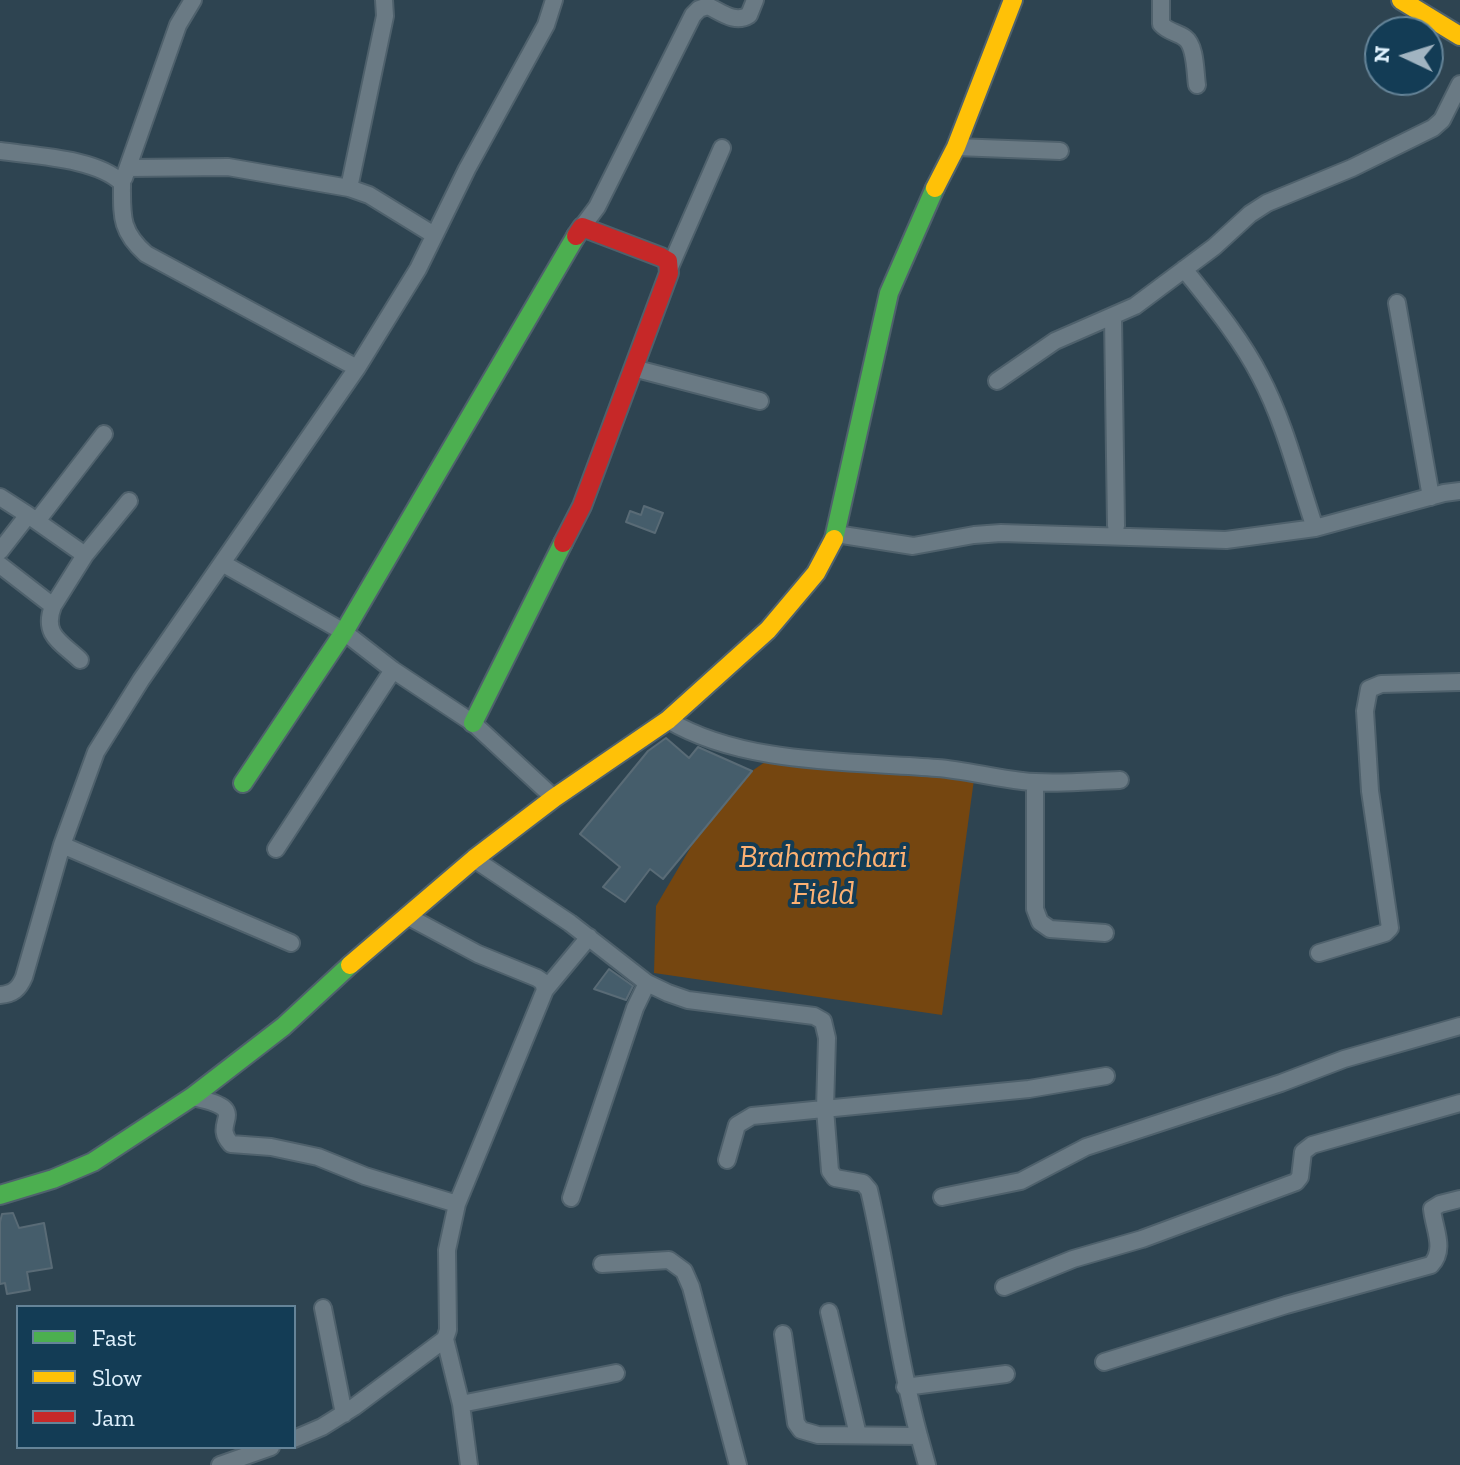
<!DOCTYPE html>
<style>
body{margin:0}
#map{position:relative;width:1460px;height:1465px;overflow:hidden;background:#2e4451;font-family:"Zilla Slab",serif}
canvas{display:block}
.legend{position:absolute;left:16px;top:1305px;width:280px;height:144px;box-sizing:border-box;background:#133c55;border:2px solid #658498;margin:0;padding:10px 14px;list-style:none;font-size:24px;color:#dff1fd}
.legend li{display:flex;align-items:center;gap:16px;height:40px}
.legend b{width:40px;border:2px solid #658498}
.north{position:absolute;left:1364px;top:16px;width:80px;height:80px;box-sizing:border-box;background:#133c55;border:2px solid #658498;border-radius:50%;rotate:274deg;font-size:22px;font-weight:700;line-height:32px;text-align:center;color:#dff1fd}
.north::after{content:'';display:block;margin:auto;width:28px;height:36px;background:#a1b4c1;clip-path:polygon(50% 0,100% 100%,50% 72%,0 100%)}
</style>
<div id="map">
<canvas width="1460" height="1465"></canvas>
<ul class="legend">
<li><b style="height:10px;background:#4caf50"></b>Fast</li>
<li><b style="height:10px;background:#ffc107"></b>Slow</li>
<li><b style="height:10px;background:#c62828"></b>Jam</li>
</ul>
<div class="north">N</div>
</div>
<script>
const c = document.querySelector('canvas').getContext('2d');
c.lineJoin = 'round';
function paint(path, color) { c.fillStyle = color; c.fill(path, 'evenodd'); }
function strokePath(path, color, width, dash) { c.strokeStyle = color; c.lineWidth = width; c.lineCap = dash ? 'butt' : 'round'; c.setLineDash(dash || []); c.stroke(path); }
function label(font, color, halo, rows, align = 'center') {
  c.font = font + ' "Zilla Slab",serif'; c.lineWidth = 8; c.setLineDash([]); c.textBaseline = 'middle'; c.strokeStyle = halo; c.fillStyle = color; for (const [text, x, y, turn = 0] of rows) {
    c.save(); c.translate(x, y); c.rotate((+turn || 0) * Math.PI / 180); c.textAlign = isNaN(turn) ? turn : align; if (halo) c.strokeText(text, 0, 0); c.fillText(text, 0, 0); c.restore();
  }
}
paint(new Path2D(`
 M775,755L975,772L942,1015L654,973L656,906L695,840L752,771Z`), '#754610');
const building = new Path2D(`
 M644,506L663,513L655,533L626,522L630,511L641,515Z
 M666,738L689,758L698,747L752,771L663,879L650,869L625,902L603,887L620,867L580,834L648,751Z
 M609,969L633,986L626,1000L594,989Z
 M13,1213L19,1228L44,1223L52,1268L27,1272L30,1290L7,1294L5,1283L0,1284V1222L2,1214Z`);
paint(building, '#455d6b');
strokePath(building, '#596b76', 2);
const street = new Path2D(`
 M1161,0V24C1168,32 1177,32 1185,38C1196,46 1195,72 1197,85
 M956,147L1060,151
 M0,151C34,156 97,158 122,183C122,216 120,231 146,254L357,368
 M128,168L228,167L349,188L369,195L434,235
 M124,178L178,25L193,0
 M349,188L385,16L384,0
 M582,227L597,207L693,15L699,9L708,6C721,12 735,24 749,15L755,0
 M670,267L722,148
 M1184,269C1211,303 1240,337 1260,376C1285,423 1298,478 1315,528
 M1397,303L1431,497
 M1113,317L1116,526
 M633,368L760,401
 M997,381L1055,341L1135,306L1214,247L1250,214L1267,203L1352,168L1433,128L1442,120L1460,84
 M0,497L28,515L0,551
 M28,515L85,555L129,501
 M37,521L104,434
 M836,534L913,546L974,535L1001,533L1226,540L1315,528L1444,493L1460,491
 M222,563L344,632L393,670L473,723L554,798
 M0,565L53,606C42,635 61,642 80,660
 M53,606L85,555
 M668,720C743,765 851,761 937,768C965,770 993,778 1022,781C1053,785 1088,781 1120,780
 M1035,782V909L1040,922L1050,929L1105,933
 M62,845L291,943
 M276,849L393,670
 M474,859L570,923L647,983L668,993L688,1000L814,1016L823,1021L827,1038L825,1109L830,1171L835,1178L863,1183L869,1190C888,1271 897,1355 919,1436
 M1319,953L1385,933L1390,928L1370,791L1365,711L1369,689L1381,684L1460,682
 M545,990L589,937
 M0,995C13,994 19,989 24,977L62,845L96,752L141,680L357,368L418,269L467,169L546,25L554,0
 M192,1097C255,1110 209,1121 231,1144L271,1147L318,1157L365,1176L457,1204
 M727,1160L737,1125L752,1116L1029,1089L1106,1076
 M942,1197L1021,1181L1086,1147L1281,1083L1344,1059L1460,1026
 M571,1198L635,1008L647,983
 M602,1264L669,1260L684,1271L691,1287L738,1465
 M1004,1287L1073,1259L1142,1239L1296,1182L1300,1177L1303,1152L1312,1145L1460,1103
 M323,1308L344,1414
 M829,1312L858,1435
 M783,1334L796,1423L801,1430L818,1435L919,1436L927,1465
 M445,1339L461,1404L469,1465
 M1104,1362L1286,1305L1431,1265C1446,1249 1434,1229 1432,1209L1440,1204L1460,1199
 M905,1387L1006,1374
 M461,1404L616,1373
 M294,1439L322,1427L354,1407L445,1339L448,1330L447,1250L457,1204L545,990L543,982L537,978L478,954L407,916
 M220,1465L271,1447`);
const fast = new Path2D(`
 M834,539L889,293L935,188
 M473,723L563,543
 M243,783L344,632L576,236
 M0,1195L53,1179L93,1162L192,1097L284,1026L350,965`);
const slow = new Path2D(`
 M1401,0L1460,36
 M935,188L956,147L1013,0
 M350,965L474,859L554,798L668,720L768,630L816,573L834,539`);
const jam = new Path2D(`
 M563,543L582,506L669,273L668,261L661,257L582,227L576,236`);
strokePath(street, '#4f616c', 20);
strokePath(fast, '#4f616c', 22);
strokePath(slow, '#4f616c', 22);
strokePath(jam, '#4f616c', 22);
strokePath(street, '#6a7a84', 16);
strokePath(fast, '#4caf50', 18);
strokePath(slow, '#ffc107', 18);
strokePath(jam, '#c62828', 18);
label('italic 32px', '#fcb173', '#133c55', [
 ["Brahamchari",823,858],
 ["Field",823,895]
]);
</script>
